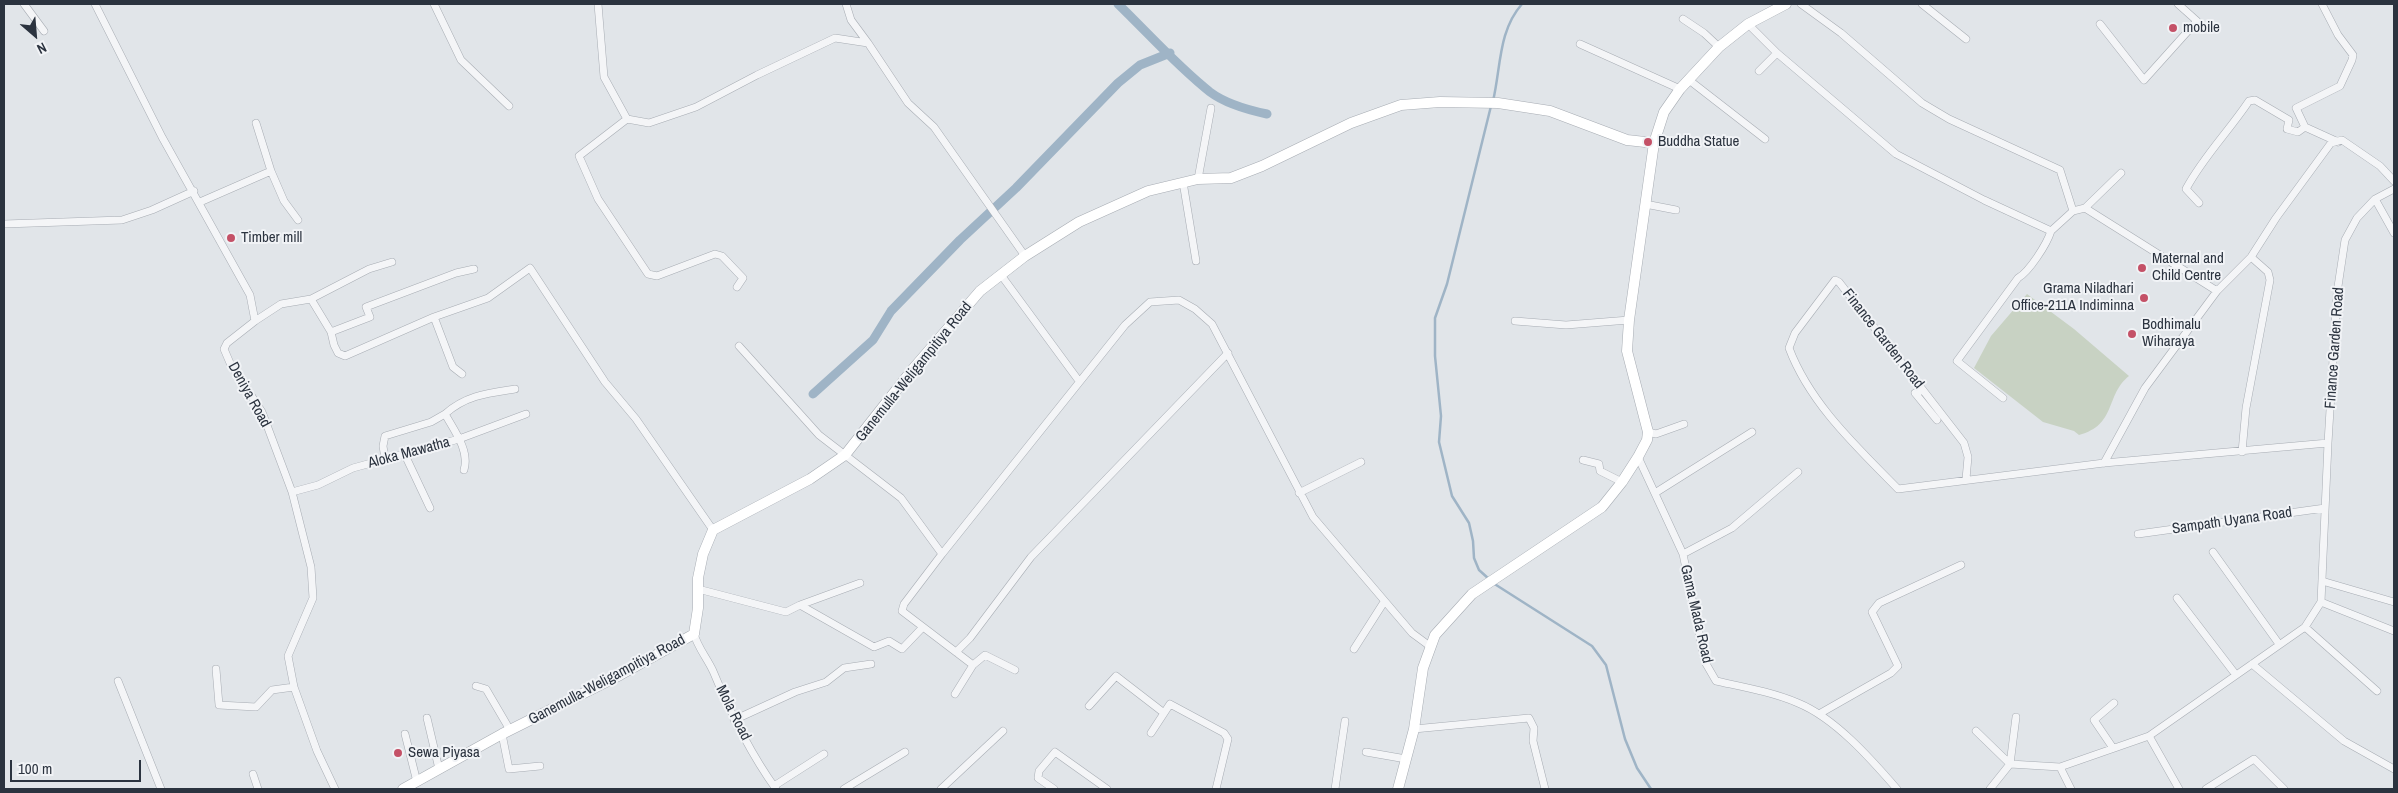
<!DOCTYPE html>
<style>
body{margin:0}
#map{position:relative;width:2398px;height:793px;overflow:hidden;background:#e1e5e9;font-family:"Archivo Narrow",sans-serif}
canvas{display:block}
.frame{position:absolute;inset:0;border:5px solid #2b333f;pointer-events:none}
.north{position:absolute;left:10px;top:10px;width:50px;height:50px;-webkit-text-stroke:4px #f1f3f6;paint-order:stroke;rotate:153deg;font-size:14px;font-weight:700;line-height:20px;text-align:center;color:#2b333f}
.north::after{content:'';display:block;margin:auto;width:18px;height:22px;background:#2b333f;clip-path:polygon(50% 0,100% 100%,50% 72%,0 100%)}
.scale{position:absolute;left:10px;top:760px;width:131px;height:22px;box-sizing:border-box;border:2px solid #2b333f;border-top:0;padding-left:6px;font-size:15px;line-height:18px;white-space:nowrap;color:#2b333f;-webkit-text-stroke:4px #f1f3f6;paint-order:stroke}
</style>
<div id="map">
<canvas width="2398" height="793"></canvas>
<div class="frame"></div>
<div class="north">N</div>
<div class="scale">100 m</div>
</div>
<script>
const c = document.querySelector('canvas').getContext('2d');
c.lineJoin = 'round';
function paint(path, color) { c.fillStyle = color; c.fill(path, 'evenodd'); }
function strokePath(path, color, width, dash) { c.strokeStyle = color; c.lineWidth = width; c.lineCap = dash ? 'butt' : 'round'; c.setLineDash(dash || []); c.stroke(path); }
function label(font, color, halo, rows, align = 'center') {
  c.font = font + ' "Archivo Narrow",sans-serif'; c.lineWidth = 4; c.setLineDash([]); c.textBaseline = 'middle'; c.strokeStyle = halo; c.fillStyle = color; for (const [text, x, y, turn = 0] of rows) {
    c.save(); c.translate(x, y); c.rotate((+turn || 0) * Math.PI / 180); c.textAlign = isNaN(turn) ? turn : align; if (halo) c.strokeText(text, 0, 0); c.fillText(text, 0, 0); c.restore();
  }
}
paint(new Path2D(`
 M2027,294L2074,329L2129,376C2105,395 2117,425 2079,435L2074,431L2043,422L1974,368L1991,336Z`), '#c8d2c3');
strokePath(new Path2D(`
 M1493,101C1501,68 1498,31 1522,4
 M1489,579L1479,570L1474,558L1473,541L1469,523L1452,496L1439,442L1441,416L1435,356V318L1447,284L1491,106
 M1493,583L1592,646L1606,665L1625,739L1637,768L1651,789`), '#9fb4c6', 2.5);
strokePath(new Path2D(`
 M1118,4C1148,33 1177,66 1210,92C1226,104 1248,110 1267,114
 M813,394L873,340L891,311L960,240L1016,188L1118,83L1140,65L1170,53`), '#9fb4c6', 9);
const street = new Path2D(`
 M24,4L44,31
 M95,4L162,137L250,295L255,321L227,343L224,349L230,363L262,412L292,492L311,567L313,598L288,656L294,687L317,751L335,789
 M434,4L461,60L509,106
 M598,4L604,77L627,119L649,123L696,107L757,75L835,38L868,43L908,103L934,127L1025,256
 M846,4L851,20L868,43
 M1801,4L1841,33L1922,103L1949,119L2060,170L2073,211L2085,208L2217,291L2251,257L2276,218L2331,143L2342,140L2380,166L2394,181
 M1922,4L1966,39
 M2322,4L2338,35L2353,55L2352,60L2340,86L2296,108L2305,127L2338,142
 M1683,19L1704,33L1719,47
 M1748,24L1777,53L1896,154L1984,200L2051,231L2073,211
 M2100,24L2144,80L2197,21L2178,4
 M1580,44L1680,89
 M1759,71L1777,53
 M1689,80L1765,139
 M627,119L579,156L598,199L648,274L657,276L715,254L722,256L743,278L737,287
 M271,171L284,201L298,220
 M1198,179L1211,108
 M1183,182L1196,261
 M2375,199L2394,233
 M200,202L271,171L256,123
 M2199,203L2186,189C2203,157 2229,131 2249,101L2255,100L2289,120L2287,129L2298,132L2305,127
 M1645,204L1676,210
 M2085,208L2121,173
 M4,224L122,220L152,210L194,191
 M1001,275L1079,381
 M311,299L369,269L392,262
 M434,317L453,367L462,374
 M255,321L281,304L311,299L331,332L334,345L338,353L345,356L434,317L488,298L530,268L605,382L636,419L713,530
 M1515,321L1566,325L1629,320
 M331,332L370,317L366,307L456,273L474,269
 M739,346L819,435L901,498L942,554L1125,325L1150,302L1179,300L1195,309L1212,324L1313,517L1412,633L1431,647
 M1922,390L1915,393L1937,420
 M2003,398L1957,361L2018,278C2029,272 2047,244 2051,231
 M445,414C466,395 489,393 515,389
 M1648,432L1656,434L1684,424
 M2242,452L2246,408L2270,280L2268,272L2251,257
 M405,455L430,508
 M1638,457L1683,554L1705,662L1716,681C1743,687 1772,692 1798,703C1835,718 1871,759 1897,789
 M385,459L383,446L385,436L431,422L445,414C454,430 470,451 464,470
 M1583,460L1599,464L1600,471L1622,482
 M2104,463L2145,388L2217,291
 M1966,479L1968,457L1964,443L1839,282L1835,280L1795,333L1789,348C1810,404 1857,447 1898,489L2104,463L2328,443L2337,293L2345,240L2357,218L2375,199L2394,189
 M292,492L318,485L353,468L459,439L526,414
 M1299,493L1361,462
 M1655,493L1752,432
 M2138,534L2325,508
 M2213,552L2279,644
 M942,554L904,604L902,611L973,665L985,655L1015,670
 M1683,554L1732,528L1798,472
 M2322,581L2394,602
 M698,589L786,612L800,605L874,647L889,641L902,649L923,627
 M2177,598L2236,675
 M2321,602L2394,631
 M800,605L860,583
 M2305,627L2377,691
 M694,634C698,648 707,658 713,671C730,712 750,753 776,789
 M1354,649L1384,602
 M956,652L970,638L1031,557L1228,353
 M2252,664L2344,741L2394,769
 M216,669L219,705L256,707L272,690L294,687
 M118,681L161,789
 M476,686L486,689L510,730
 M955,694L973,665
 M1089,706L1116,676L1164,713
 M1819,714L1891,673L1898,666L1872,612L1879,603L1961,565
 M427,718L439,769
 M734,720L795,692L826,682L844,668L871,664
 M1414,729L1529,718L1534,728L1533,741L1545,789
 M1976,731L2010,764
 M1151,733L1170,704L1224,733L1228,739L1216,789
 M405,734L417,782
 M502,734L509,769L540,766
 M2149,736L2179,789
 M2113,748L2094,720L2114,703
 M1366,752L1406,759
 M2010,764L2016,717
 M2060,767L2071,789
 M253,774L258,789
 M774,786L824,754
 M844,789L905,752
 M941,789L1003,731
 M1054,789L1038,778L1039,771L1055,752L1107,789
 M1335,789L1345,721
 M1990,789L2010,764L2060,767L2149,736L2305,627L2321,602L2328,443
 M2206,789L2254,759L2284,789`);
const secondary = new Path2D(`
 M403,789L502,734L620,675L694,634L698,608V578L703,554L713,530L810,479L845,455L912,370L980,291L1025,256L1079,222L1148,191L1198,179L1231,178L1262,166L1351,123L1401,105L1440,102L1498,103L1550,111L1627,140L1654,143L1664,112L1680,89L1719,47L1748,24L1786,4
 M1398,789L1414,729L1423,668L1435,635L1472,594L1602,507L1622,482L1638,457L1647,440L1648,432L1627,351L1629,320L1654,143`);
strokePath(street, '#a7acb3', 8);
strokePath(secondary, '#a7acb3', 11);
strokePath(street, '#f4f5f7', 7);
strokePath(secondary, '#fff', 10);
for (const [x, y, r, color] of [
 [2173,28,5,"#c45167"],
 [1648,142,5,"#c45167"],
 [231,238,5,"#c45167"],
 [2142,268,5,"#c45167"],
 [2144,298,5,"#c45167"],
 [2132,334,5,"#c45167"],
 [398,753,5,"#c45167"]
]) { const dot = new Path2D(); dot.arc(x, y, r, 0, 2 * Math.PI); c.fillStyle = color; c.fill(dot); strokePath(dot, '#f1f3f6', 2); }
label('15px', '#2b333f', '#f1f3f6', [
 ["mobile",2183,28],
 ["Buddha Statue",1658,142],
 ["Timber mill",241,238],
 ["Maternal and",2152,259],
 ["Child Centre",2152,276],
 ["Grama Niladhari",2134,289,"right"],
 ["Office-211A Indiminna",2134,306,"right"],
 ["Bodhimalu",2142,325],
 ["Wiharaya",2142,342],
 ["Sewa Piyasa",408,753]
], 'left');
label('15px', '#2b333f', '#f1f3f6', [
 ["Finance Garden Road",1883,339,52],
 ["Finance Garden Road",2335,348,-86],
 ["Ganemulla-Weligampitiya Road",914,372,-51],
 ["Deniya Road",249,395,61],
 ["Aloka Mawatha",409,453,-15],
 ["Sampath Uyana Road",2232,521,-8],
 ["Gama Mada Road",1696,614,77],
 ["Ganemulla-Weligampitiya Road",607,680,-28],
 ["Mola Road",733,713,63]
]);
</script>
